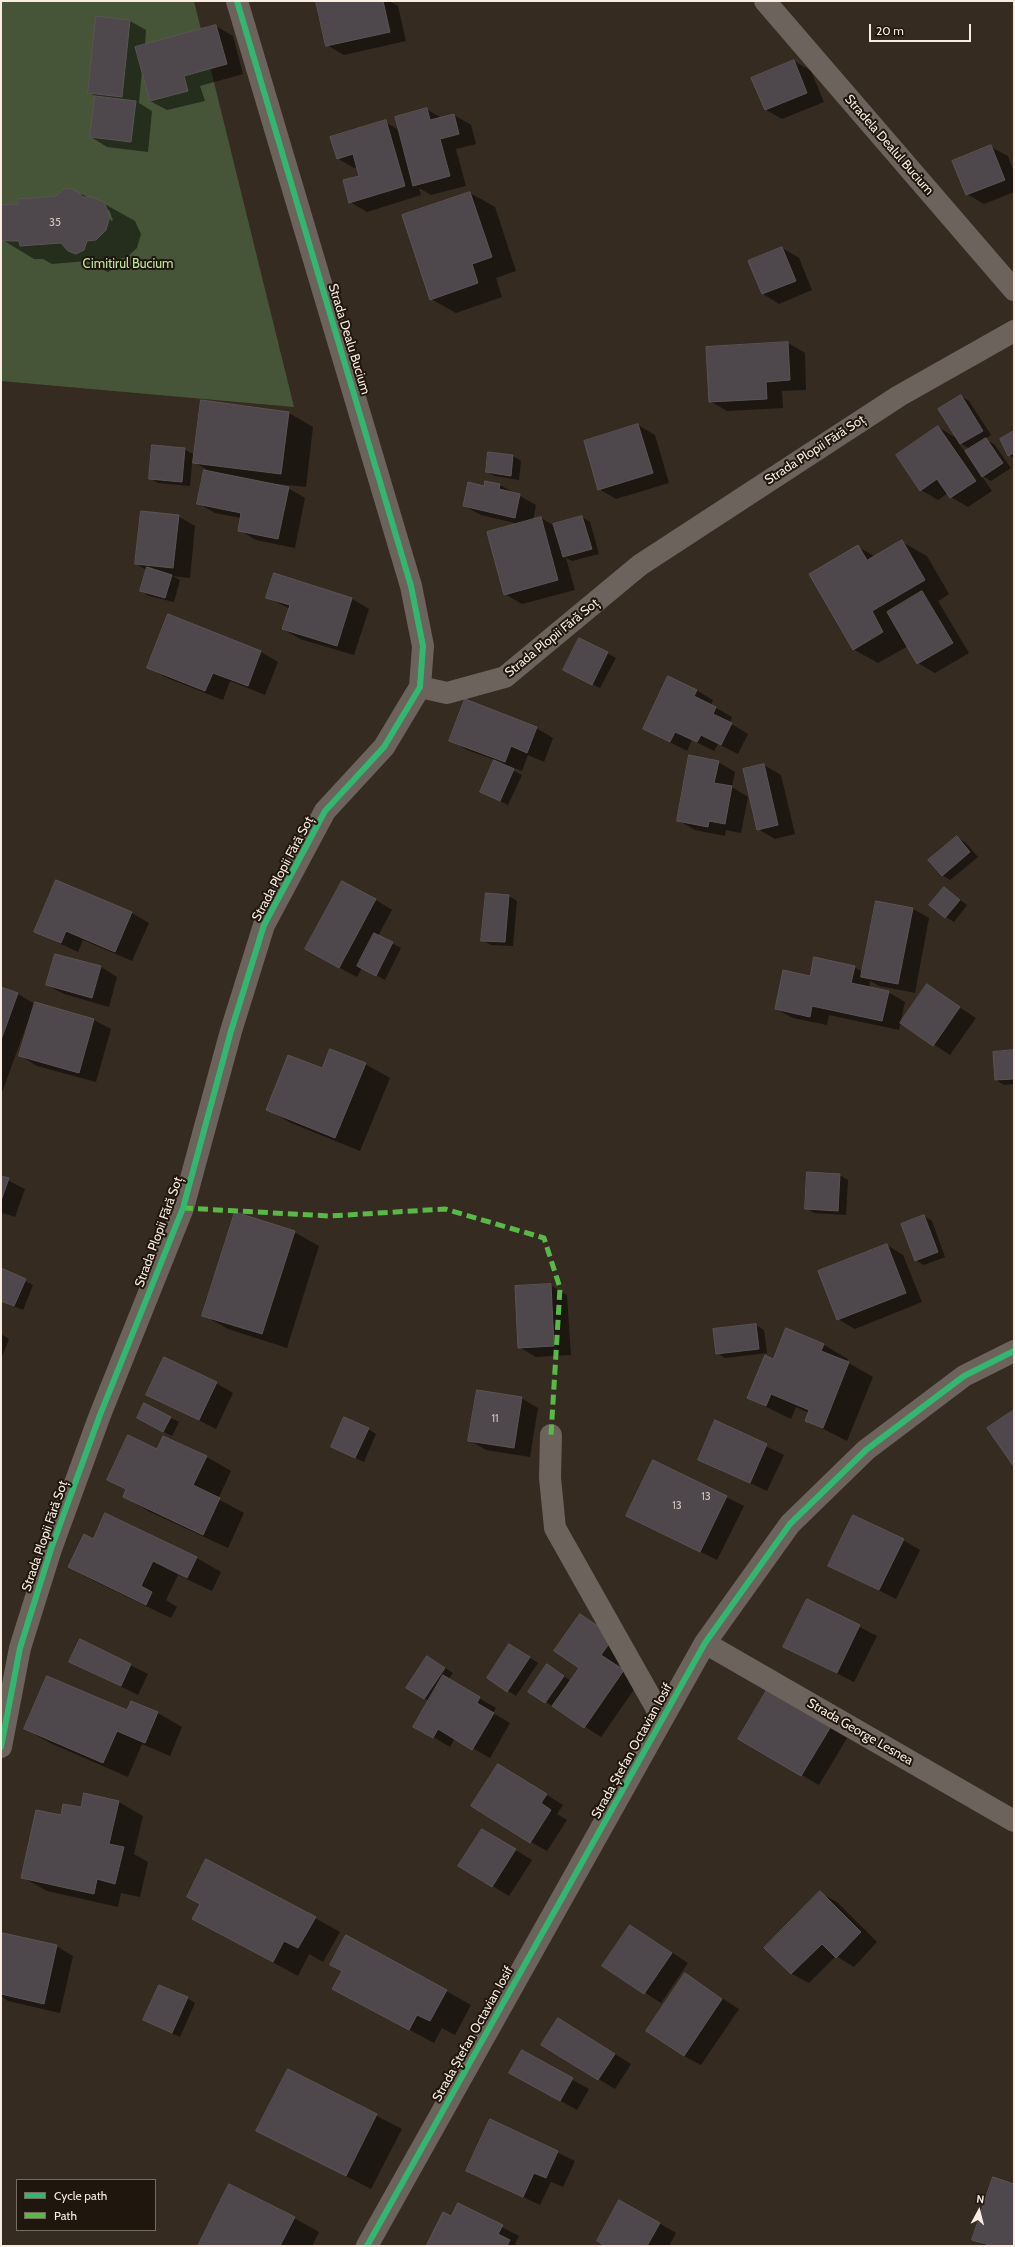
<!DOCTYPE html>
<meta charset="utf-8">
<style>
body{margin:0}
#map{position:relative;width:1015px;height:2247px;overflow:hidden;background:#362b21;font-family:Cabin,sans-serif}
canvas{display:block}
.frame{position:absolute;inset:0;border:2px solid #faece0;pointer-events:none}
.legend{position:absolute;left:16px;top:2179px;width:140px;height:52px;box-sizing:border-box;background:#1f160d;border:1px solid #776c61;margin:0;padding:5px 7px;list-style:none;font-size:12px;color:#faece0}
.legend li{display:flex;align-items:center;gap:8px;height:20px}
.legend b{width:20px;border:1px solid #776c61}
.north{position:absolute;left:959px;top:2191px;width:40px;height:40px;-webkit-text-stroke:3px #1f160d;paint-order:stroke;rotate:7deg;font-size:11px;font-weight:700;line-height:16px;text-align:center;color:#faece0}
.north::after{content:'';display:block;margin:auto;width:14px;height:18px;background:#faece0;clip-path:polygon(50% 0,100% 100%,50% 72%,0 100%)}
.scale{position:absolute;left:869px;top:24px;width:102px;height:18px;box-sizing:border-box;border:2px solid #faece0;border-top:0;padding-left:5px;font-size:12px;line-height:14px;white-space:nowrap;color:#faece0;-webkit-text-stroke:3px #1f160d;paint-order:stroke}
</style>
<div id="map">
<canvas width="1015" height="2247"></canvas>
<div class="frame"></div>
<ul class="legend">
<li><b style="height:5px;background:#33b770"></b>Cycle path</li>
<li><b style="height:5px;background:#58b947"></b>Path</li>
</ul>
<div class="north">N</div>
<div class="scale">20 m</div>
</div>
<script>
const c = document.querySelector('canvas').getContext('2d');
c.lineJoin = 'round';
function paint(path, color) { c.fillStyle = color; c.fill(path, 'evenodd'); }
function strokePath(path, color, width, dash) { c.strokeStyle = color; c.lineWidth = width; c.lineCap = dash ? 'butt' : 'round'; c.setLineDash(dash || []); c.stroke(path); }
function label(font, color, halo, rows, align = 'center') {
  c.font = font + ' Cabin,sans-serif'; c.lineWidth = 4; c.setLineDash([]); c.textBaseline = 'middle'; c.strokeStyle = halo; c.fillStyle = color; for (const [text, x, y, turn = 0] of rows) {
    c.save(); c.translate(x, y); c.rotate((+turn || 0) * Math.PI / 180); c.textAlign = isNaN(turn) ? turn : align; if (halo) c.strokeText(text, 0, 0); c.fillText(text, 0, 0); c.restore();
  }
}
paint(new Path2D(`
 M1,1H194L294,407L1,381Z`), '#465537');
paint(new Path2D(`
 M317,1H389L398,6L406,41L344,55L327,45Z
 M130,21L146,30L145,45L216,26L233,36L243,74L200,86L205,101L167,110L150,101L142,70L139,103L152,111L148,152L107,147L91,137L96,96L89,93Z
 M794,61L811,71L824,102L782,119L766,110Z
 M426,109L442,118L454,115L471,125L476,144L456,149L466,186L431,195L419,188L421,195L367,212L350,202L360,176L358,167L354,168L337,158L385,122L399,130Z
 M991,147L1008,156L1014,172V192L984,204L967,194Z
 M78,193L103,203L135,221L141,234L137,248L127,257L119,259L115,268L108,272L87,261L52,264L43,259H34L1,239V206L19,205ZM106,210H109L113,220L111,221Z
 M470,193L495,207L516,271L496,278L502,297L456,313L431,299Z
 M782,248L799,258L812,290L779,304L763,294Z
 M788,343L805,353L806,390L782,391L783,408L727,411L710,401Z
 M961,396L969,401L991,435L985,439L994,444L1011,468L991,481L981,475L992,491L968,507L951,497L948,493L938,500L921,490L938,427L958,439ZM958,442L970,449L965,452Z
 M289,413L313,427L306,487L276,484V485L288,488L305,498L295,548L256,540L239,530L241,518L215,513L198,503L211,472L194,462Z
 M638,425L655,435L669,483L616,499L599,489Z
 M1014,432V458L1009,455Z
 M184,449L193,454L190,486L158,483L150,478Z
 M513,456L521,461L519,480L495,476L487,472Z
 M486,482L500,485L536,505L533,521L541,518L555,526L582,517L590,522L599,554L572,561L566,558L575,590L522,604L505,594L519,524L481,515L464,506L485,487Z
 M178,516L195,526L190,578L172,576L180,580L174,602L149,596L141,591L147,570L136,564Z
 M902,542L927,556L949,594L938,601L969,653L935,673L918,663L908,646L878,663L853,649L858,547L876,557Z
 M275,574L352,599L369,609L354,655L300,639L283,629L290,609L267,597Z
 M169,616L261,652L278,662L265,695L230,681L223,700L165,677L148,667Z
 M607,653L616,658L600,688L572,674Z
 M696,690L713,700L711,705L732,717L730,723L748,734L738,754L718,744L714,751L692,740L687,751L644,729Z
 M536,728L553,738L544,762L528,755L522,771L509,766L508,768L522,775L508,805L481,791L495,760L467,750L450,740Z
 M718,762L735,772L732,787L748,797L741,833L726,830L725,836L695,830L678,820Z
 M764,765L781,775L795,834L775,839L758,829Z
 M957,837L965,842L978,857L950,880L942,875Z
 M57,881L132,913L149,923L132,961L83,940L78,952L35,932Z
 M944,888L967,905L954,922L946,917Z
 M509,896L517,901L513,946L491,945L482,940Z
 M376,900L392,910L378,936L401,948L385,980L362,967L357,977L323,959Z
 M913,909L929,918L915,993L879,986L870,981L869,988L888,992L905,1002L899,1030L829,1015L827,1025L793,1018L776,1009L811,977L854,967L863,972Z
 M101,967L117,977L109,1007L64,994L47,985Z
 M927,986L976,1018L950,1055L901,1023Z
 M1,988L18,994L35,1004L94,1020L111,1029L96,1082L37,1066L21,1056L33,1013H31L1,1095Z
 M1014,1051V1084L1004,1085L996,1080Z
 M365,1064L390,1078L360,1151L291,1123L267,1109L322,1070Z
 M840,1175L848,1180L846,1215L814,1213L806,1208Z
 M1,1177L25,1189L15,1217L3,1213L1,1219Z
 M924,1216L932,1221L945,1257L924,1265L915,1260Z
 M294,1232L319,1246L287,1348L228,1329L203,1315Z
 M887,1245L903,1255L922,1302L855,1329L838,1319Z
 M1,1269L33,1285L23,1310L1,1301Z
 M550,1285L567,1295L571,1355L536,1357L519,1347Z
 M756,1325L764,1330L767,1353L725,1358L717,1353Z
 M787,1329L824,1345L848,1359L847,1362L873,1377L847,1441L806,1420L809,1413L796,1407L791,1419L748,1398L774,1360Z
 M1,1334L9,1339L1,1359Z
 M216,1383L233,1393L216,1429L147,1394Z
 M521,1398L538,1408L530,1457L486,1450L469,1440Z
 M144,1404L179,1422L172,1436L146,1423Z
 M716,1422L784,1455L767,1491L699,1459Z
 M368,1429L376,1434L364,1462L341,1451Z
 M164,1437L207,1457L231,1471L218,1499L244,1513L228,1548L148,1511L124,1496L127,1490L108,1480L158,1451Z
 M654,1461L744,1506L717,1560L643,1523Z
 M105,1514L197,1558L221,1572L212,1591L178,1575L166,1600L177,1607L171,1618L94,1581L69,1567L93,1540Z
 M903,1540L920,1550L896,1599L829,1565Z
 M807,1600L877,1636L854,1682L784,1647Z
 M580,1615L630,1647L618,1665L640,1681L601,1737L529,1691L547,1665L571,1681L580,1668Z
 M81,1640L148,1674L138,1695L71,1662Z
 M518,1650L538,1663L516,1696L488,1678Z
 M436,1662L453,1673L448,1680L496,1708L493,1713L510,1723L490,1758L455,1738L450,1747L415,1726L429,1701L408,1688Z
 M767,1691L847,1738L819,1785L739,1739Z
 M127,1711L158,1713L182,1727L170,1756L142,1744L128,1777L50,1743L25,1729Z
 M515,1775L563,1805L557,1814L567,1820L547,1851L531,1842Z
 M119,1802L143,1816L134,1854L148,1862L140,1897L121,1893L118,1907L47,1891L22,1877L62,1817L81,1809Z
 M499,1840L532,1860L509,1896L460,1866Z
 M820,1893L837,1902L877,1942L854,1967L836,1956L809,1983L792,1974L766,1948Z
 M315,1918L340,1932L323,1962L309,1954L298,1976L193,1919Z
 M631,1926L688,1963L661,2003L604,1966Z
 M56,1946L73,1956L60,2013L8,2001L1,1996V1948Z
 M331,1965L446,1991L471,2005L455,2035L442,2028L434,2043L358,2002L343,1972Z
 M685,1975L739,2009L701,2065L684,2056Z
 M187,1998L195,2003L180,2037L144,2020Z
 M575,2029L631,2064L615,2089L542,2045Z
 M522,2052L589,2089L577,2110L527,2082Z
 M288,2070L402,2129L371,2189L257,2130Z
 M490,2120L575,2161L563,2187L551,2182L540,2205L467,2170Z
 M1014,2185V2246H985L974,2239Z
 M458,2204L519,2236L515,2244L519,2246H427L452,2217Z
 M294,2218L319,2232L312,2246H199Z
 M659,2223L676,2233L669,2246H607Z`), '#0007');
const building = new Path2D(`
 M316,1H383L390,32L326,46Z
 M96,16L130,20L122,97L88,93Z
 M216,25L227,64L184,76L188,91L150,101L135,47Z
 M794,60L807,93L765,110L751,78Z
 M95,96L136,101L131,142L90,137Z
 M427,108L430,120L454,114L459,134L440,139L450,176L413,186L395,117Z
 M386,120L405,186L349,203L343,180L359,176L353,154L337,159L330,137Z
 M991,145L1005,180L966,195L952,161Z
 M69,188L78,192L83,197H92L104,202L110,216L106,230L96,240L87,241L84,250L76,254L68,251L61,243L20,246L19,241H1V205L18,204V199L56,196L62,190Z
 M470,192L492,257L472,264L478,283L430,300L402,215Z
 M782,247L796,281L762,294L748,261Z
 M788,342L790,380L766,382L767,399L709,402L706,347Z
 M961,395L983,431L960,444L938,409Z
 M201,400L289,412L281,474L193,463Z
 M638,424L653,473L598,490L584,441Z
 M938,426L976,481L950,498L937,479L920,491L896,455Z
 M1014,431V453L1008,456L1000,439Z
 M986,438L1003,463L982,477L965,451Z
 M152,445L185,448L182,482L149,479Z
 M488,452L513,455L511,476L486,472Z
 M204,470L289,487L278,539L238,531L241,513L197,504Z
 M485,481L500,484L499,489L520,494L515,518L463,506L468,482L484,486Z
 M141,511L179,515L173,568L135,564Z
 M582,516L592,549L563,557L553,524Z
 M541,517L558,580L504,595L487,532Z
 M902,540L925,580L872,611L883,632L853,650L809,574L858,545L867,560Z
 M147,567L172,575L165,598L140,591Z
 M274,573L352,598L337,646L282,629L290,605L266,598Z
 M922,591L953,643L917,664L887,612Z
 M168,614L261,651L248,686L213,673L205,691L147,668Z
 M579,638L608,652L592,685L563,670Z
 M668,676L697,690L694,696L716,707L713,714L732,723L721,745L701,735L697,742L675,732L670,742L643,729Z
 M465,699L537,727L527,753L511,746L505,762L449,741Z
 M689,755L719,761L714,783L732,786L725,824L709,821L708,827L677,821Z
 M494,760L514,769L500,801L480,792Z
 M764,764L778,825L757,830L743,769Z
 M957,836L970,852L942,876L928,860Z
 M56,880L132,912L115,952L66,931L61,943L34,932Z
 M342,881L376,899L339,968L305,949Z
 M944,887L960,900L945,918L929,905Z
 M486,893L509,895L505,942L481,941Z
 M876,901L913,908L898,984L861,977Z
 M374,933L393,942L376,976L357,966Z
 M55,954L101,966L92,998L46,985Z
 M814,957L855,966L851,983L889,991L882,1021L812,1006L810,1017L775,1009L783,970L810,976Z
 M927,984L960,1007L933,1046L900,1023Z
 M1,987L18,993L1,1040Z
 M35,1002L94,1019L79,1073L19,1056Z
 M330,1049L366,1063L335,1138L266,1110L288,1055L322,1068Z
 M1014,1050V1079L995,1080L993,1052Z
 M807,1172L840,1174L838,1211L805,1209Z
 M1,1176L9,1178L1,1201Z
 M235,1212L295,1231L262,1334L202,1316Z
 M924,1215L938,1252L915,1261L901,1224Z
 M887,1244L906,1293L837,1320L818,1271Z
 M1,1268L26,1279L14,1306L1,1301Z
 M551,1284L554,1346L518,1348L515,1286Z
 M756,1324L759,1349L716,1354L713,1329Z
 M786,1328L824,1344L821,1351L849,1362L823,1428L805,1421L809,1410L771,1394L766,1406L747,1398L765,1355L773,1359Z
 M164,1357L217,1382L199,1420L146,1395Z
 M477,1390L522,1397L514,1448L468,1441Z
 M144,1403L171,1417L163,1432L137,1418Z
 M1014,1410V1467L987,1428Z
 M344,1417L369,1428L355,1458L331,1447Z
 M715,1420L767,1444L750,1483L698,1460Z
 M128,1435L157,1449L163,1436L207,1456L193,1485L220,1498L203,1535L123,1497L126,1489L107,1480Z
 M653,1460L727,1496L700,1552L626,1516Z
 M105,1513L197,1557L187,1578L153,1561L141,1586L152,1592L146,1605L68,1567L84,1534L93,1539Z
 M853,1515L904,1539L879,1590L828,1566Z
 M807,1599L860,1625L837,1673L783,1647Z
 M580,1614L614,1637L601,1655L624,1670L584,1728L552,1706L579,1668L554,1651Z
 M80,1639L131,1664L121,1686L69,1662Z
 M509,1644L530,1657L507,1692L487,1678Z
 M427,1656L445,1668L424,1699L406,1688Z
 M547,1664L564,1676L545,1703L528,1692Z
 M443,1675L480,1697L477,1703L494,1713L472,1750L438,1729L433,1738L413,1727Z
 M47,1676L127,1710L131,1701L158,1712L145,1743L117,1731L103,1763L24,1729Z
 M767,1690L830,1728L801,1776L738,1739Z
 M498,1764L547,1794L541,1803L551,1810L530,1843L471,1806Z
 M84,1793L119,1801L109,1844L124,1847L115,1884L97,1879L94,1894L21,1878L36,1810L61,1815L63,1804L81,1807Z
 M482,1829L516,1849L492,1887L458,1866Z
 M206,1859L316,1917L298,1948L284,1941L273,1962L192,1919L200,1904L187,1897Z
 M820,1891L861,1932L836,1958L822,1944L791,1974L764,1948Z
 M630,1925L672,1953L644,1994L602,1966Z
 M3,1933L57,1945L44,2004L1,1994V1943Z
 M346,1935L447,1990L430,2021L417,2015L409,2030L332,1989L342,1971L330,1965Z
 M685,1973L722,1999L684,2056L646,2031Z
 M159,1985L188,1997L172,2033L143,2020Z
 M558,2018L615,2054L598,2080L541,2045Z
 M522,2050L573,2078L560,2101L509,2073Z
 M288,2069L377,2114L346,2176L256,2131Z
 M490,2119L558,2151L546,2178L534,2173L523,2197L466,2171Z
 M993,2177L1014,2184V2246H992L972,2240Z
 M229,2184L295,2217L280,2246H198Z
 M619,2200L660,2223L647,2246H605L597,2241Z
 M458,2203L503,2225L498,2234L510,2240L507,2246H426L443,2212L451,2216Z`);
paint(building, '#4e484c');
strokePath(building, '#595455', 1);
strokePath(new Path2D(`
 M765,1L1014,290
 M420,687L447,693L505,677L640,565L899,396L1014,331
 M551,1435L550,1478L555,1528L662,1718
 M705,1643L1014,1821
 M1,1747L20,1648L51,1549L100,1415L183,1208L231,1031L264,925L325,811L384,747L420,687L423,646L411,586L237,1
 M367,2246L705,1643L790,1524L866,1450L964,1376L1014,1351`), '#6b635c', 22);
strokePath(new Path2D(`
 M183,1208L330,1216L445,1209L544,1238L560,1288L551,1435`), '#58b947', 5, [10, 5]);
strokePath(new Path2D(`
 M1,1747L20,1648L51,1549L100,1415L183,1208L231,1031L264,925L325,811L384,747L420,687L423,646L411,586L237,1
 M367,2246L705,1643L790,1524L866,1450L964,1376L1014,1351`), '#33b770', 6);
label('11px', '#cfc3bb', null, [
 ["35",55,223],
 ["11",495,1419],
 ["13",706,1497],
 ["13",677,1506]
]);
label('13px', '#faece0', '#1f160d', [
 ["Stradela Dealul Bucium",889,145,49],
 ["Strada Dealu Bucium",349,339,73],
 ["Strada Plopii Fără Soț",815,450,-33],
 ["Strada Plopii Fără Soț",552,638,-39],
 ["Strada Plopii Fără Soț",283,869,-62],
 ["Strada Plopii Fără Soț",159,1232,-70],
 ["Strada Plopii Fără Soț",45,1536,-71],
 ["Strada George Lesnea",860,1732,30],
 ["Strada Ștefan Octavian Iosif",632,1751,-61],
 ["Strada Ștefan Octavian Iosif",473,2034,-61]
]);
label('13px', '#bee7a0', '#1f160d', [
 ["Cimitirul Bucium",128,264]
]);
</script>
